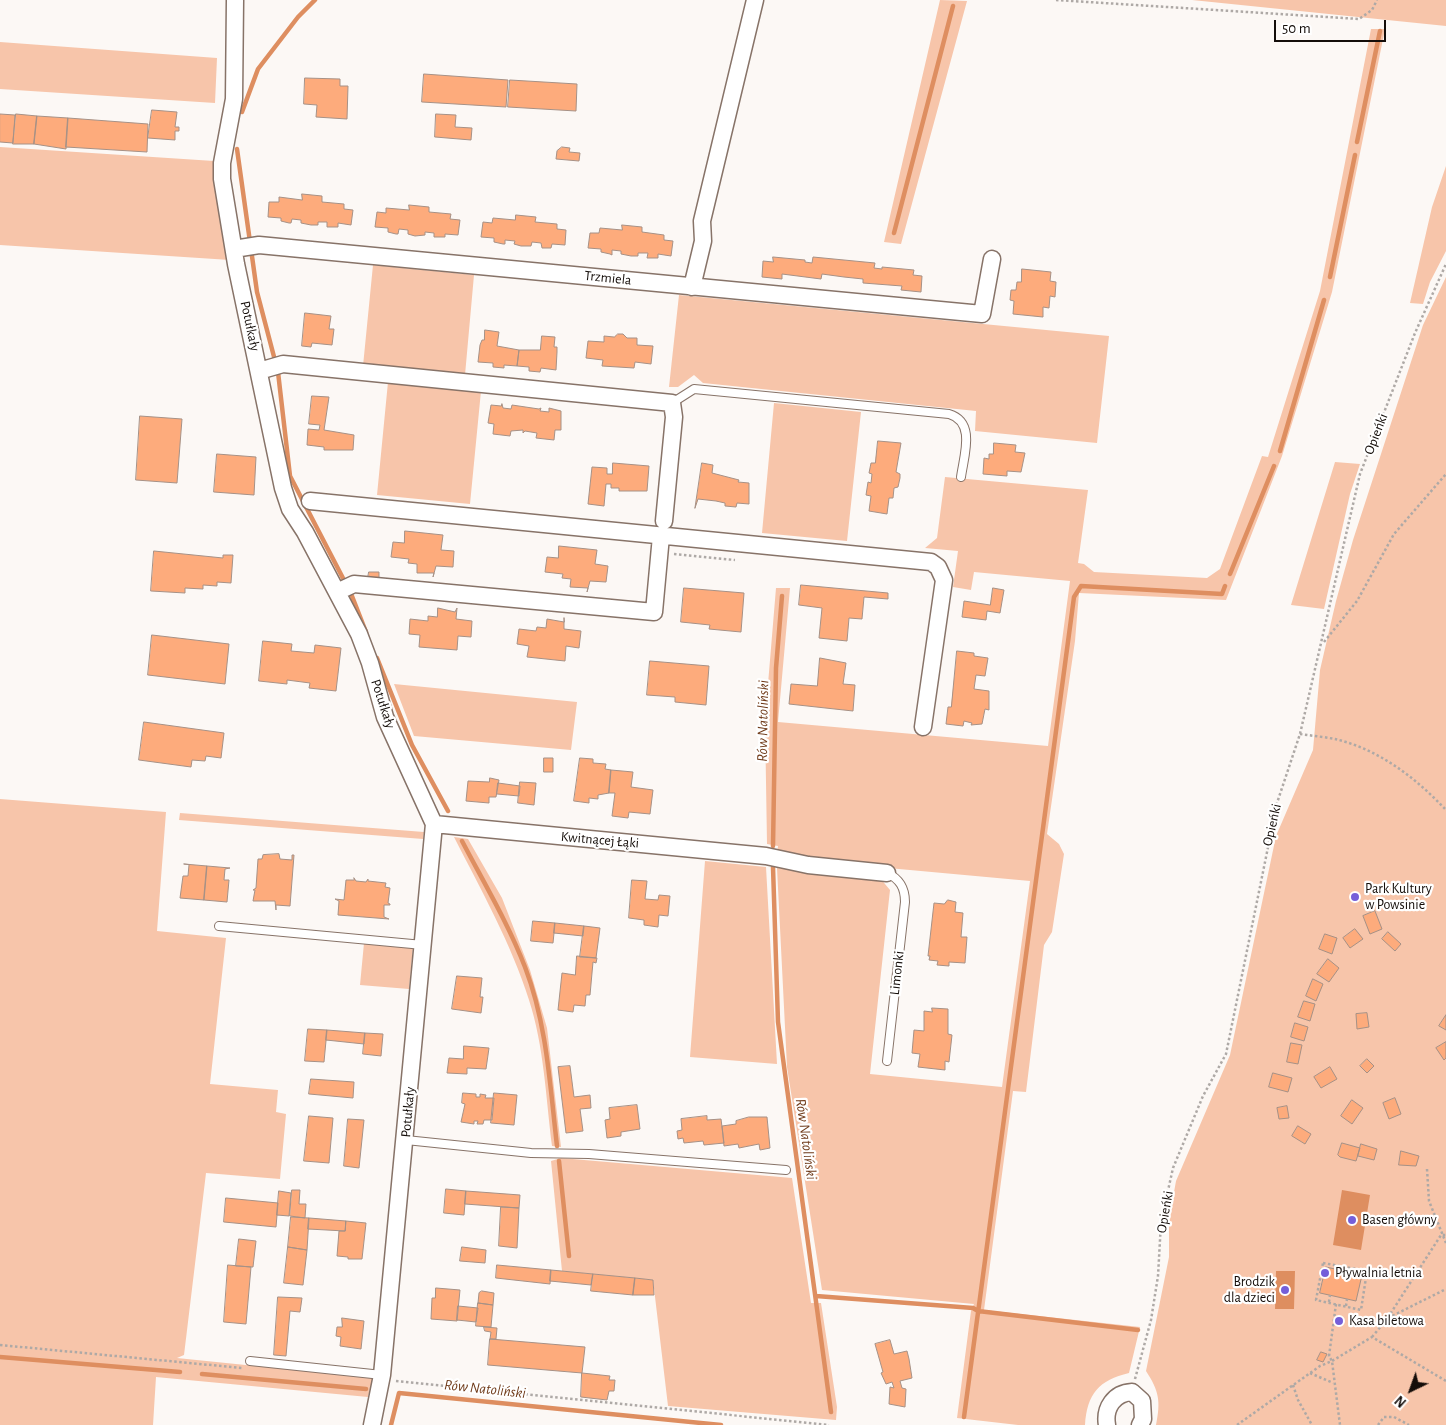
<!DOCTYPE html>
<meta charset="utf-8">
<style>
body{margin:0}
#map{position:relative;width:1446px;height:1425px;overflow:hidden;background:#fcf8f5;font-family:"Alegreya Sans",sans-serif}
canvas{display:block}
.north{position:absolute;left:1386px;top:1365px;width:50px;height:50px;-webkit-text-stroke:4px #fff;paint-order:stroke;rotate:222deg;font-size:14px;font-weight:700;line-height:20px;text-align:center;color:#140d09}
.north::after{content:'';display:block;margin:auto;width:18px;height:22px;background:#140d09;clip-path:polygon(50% 0,100% 100%,50% 72%,0 100%)}
.scale{position:absolute;left:1274px;top:20px;width:112px;height:22px;box-sizing:border-box;border:2px solid #140d09;border-top:0;padding-left:6px;font-size:15px;line-height:18px;white-space:nowrap;color:#140d09;-webkit-text-stroke:4px #fff;paint-order:stroke}
</style>
<div id="map">
<canvas width="1446" height="1425"></canvas>
<div class="north">N</div>
<div class="scale">50 m</div>
</div>
<script>
const c = document.querySelector('canvas').getContext('2d');
c.lineJoin = 'round';
function paint(path, color) { c.fillStyle = color; c.fill(path, 'evenodd'); }
function strokePath(path, color, width, dash) { c.strokeStyle = color; c.lineWidth = width; c.lineCap = dash ? 'butt' : 'round'; c.setLineDash(dash || []); c.stroke(path); }
function label(font, color, halo, rows, align = 'center') {
  c.font = font + ' "Alegreya Sans",sans-serif'; c.lineWidth = 4.5; c.setLineDash([]); c.textBaseline = 'middle'; c.strokeStyle = halo; c.fillStyle = color; for (const [text, x, y, turn = 0] of rows) {
    c.save(); c.translate(x, y); c.rotate((+turn || 0) * Math.PI / 180); c.textAlign = isNaN(turn) ? turn : align; if (halo) c.strokeText(text, 0, 0); c.fillText(text, 0, 0); c.restore();
  }
}
paint(new Path2D(`
 M940,0L967,1L901,244L884,242Z
 M1192,0H1446V26Z
 M1371,29H1385L1332,292L1282,456L1226,600L1079,593L1075,641L1047,834L1059,844L1064,854L1052,932L1044,945L1026,1092L1013,1091L984,1310L1140,1327L1129,1373C1099,1380 1087,1394 1085,1425H1018L957,1418L971,1311L974,1304L822,1290L787,1067L777,868L880,878L890,890L870,1074L1002,1087L1030,881L888,868L777,854L778,846L767,844L765,720L776,588H790L778,722L1048,746L1070,581L974,572L971,590L953,587L958,551L925,548L937,538L945,477L1088,490L1078,563L1084,564L1094,572L1207,578L1220,569L1262,456L1268,457L1320,291Z
 M0,42L217,58L215,103L0,89Z
 M0,147L214,161L230,260L0,245Z
 M1446,166V251L1430,282L1423,304L1410,303L1432,207Z
 M373,265L474,275L465,375L363,366Z
 M1446,277V1425H1156C1161,1401 1159,1391 1146,1371L1169,1257V1220L1176,1181L1230,1055L1276,836L1313,750L1320,670L1336,601L1353,540L1423,325Z
 M679,295L1109,336L1097,443L975,431L976,411L703,383L694,375L678,387H669Z
 M388,382L481,391L470,504L377,495Z
 M774,403L861,412L847,541L762,533Z
 M1335,462L1360,464L1350,494L1324,609L1291,605Z
 M394,684L577,702L571,750L414,736Z
 M0,799L166,812L157,931L226,938L210,1084L278,1090L276,1112L286,1114L280,1179L206,1173L184,1355L177,1358L373,1378L368,1397L156,1377L153,1425H0Z
 M180,813L424,832L423,839L179,820Z
 M454,837L468,839L502,898L530,970L547,1028L561,1147L552,1146C546,1098 544,1046 529,1000C511,943 481,890 454,837Z
 M705,861L766,867L777,1064L690,1057Z
 M364,943L413,947L409,989L360,985Z
 M561,1158L792,1178L811,1303H821L837,1407L836,1420L668,1406L653,1280L562,1271L551,1161Z`), '#f7c5aa');
paint(new Path2D(`
 M1342,1190L1370,1195L1361,1250L1333,1245Z
 M1276,1271H1295L1294,1309H1275Z`), '#de8e60');
strokePath(new Path2D(`
 M242,112L258,69L298,17L315,0
 M1357,142L1380,31
 M237,149L257,292L278,372L290,476L346,584
 M894,233L953,6
 M1330,277L1355,155
 M1280,451L1324,300
 M1230,574L1274,466
 M350,591L366,632
 M377,658L412,745L448,811
 M462,841C484,883 508,923 525,967C547,1024 550,1086 557,1146
 M773,846L776,668L782,596
 M773,867L778,1022L831,1412
 M559,1161L569,1256
 M816,1296L973,1308L978,1311L1138,1330
 M0,1357L180,1372
 M202,1374L366,1389
 M964,1417L1074,597L1081,586L1222,594L1225,586
 M391,1425L399,1393L721,1425`), '#de8e60', 4.5);
const building = new Path2D(`
 M424,74L508,80L506,107L422,102Z
 M305,78L340,79V86H348L347,119L316,117L317,105L304,104Z
 M510,80L577,84L576,111L508,107Z
 M152,110L177,112L175,127H179V131H175V140L148,138Z
 M0,114L15,115L13,143L0,142Z
 M16,114L37,116L34,144H13Z
 M436,114L456,115L455,127L472,128L471,140L435,137Z
 M37,116L68,118L66,149L34,144Z
 M68,118L148,124L147,152L66,147Z
 M562,147L570,148L569,152L580,153L579,161L556,159L557,151Z
 M302,194L322,196V202L344,204V209L353,210L351,225L338,223V227H327V222H318V225H311L301,223V220L292,219L291,223H289L281,221V218L268,217L269,202H279V197L302,200Z
 M409,205L429,207V212L451,214L450,219L460,220L458,235L445,234V237H434V233L425,232V235L415,236L408,234V230L399,229L398,234H396L388,232V228L375,227L377,212L386,213V208L409,210Z
 M516,215L536,217L535,222L557,224V229L566,230L565,245L552,244L551,248H542L541,243L532,242L531,246H521L514,244L515,241L505,240V244H503L494,242V238L481,237L483,222L492,223L493,218L515,220Z
 M622,225L642,227V232L664,235V240L673,241L671,256L658,254V258H647L648,253H638V256H631L621,254V251L612,250V255L610,254L601,252V249L588,248L590,233H599L600,228L622,230Z
 M773,257L805,260V262L812,263L813,257L875,263L874,268L882,269V267L914,270L913,275L922,276L921,292L901,290L902,286L863,283V279L844,277L822,274L821,279L782,274V279L762,277L763,261L773,262Z
 M1022,269L1051,272L1050,281L1056,282L1055,297L1050,296L1049,308L1043,307V317L1013,314L1014,301L1010,300L1011,290H1016L1017,282H1021Z
 M305,313L331,316L329,329H334L332,345L312,343L311,347L302,346Z
 M485,330L499,332L497,346L519,350L517,366L504,365V368L493,367V363L478,362L480,345L482,340H484Z
 M618,334H623L627,338H637V345L653,346L651,364L635,362L634,368L602,366L603,360L586,358L588,341L604,342V336L614,337Z
 M542,336L555,337L554,347H557V352L556,370L541,368L540,372L529,371V367L517,366L519,350H540Z
 M312,396L329,397L324,430L354,435L353,450H324V447L307,445L308,429L319,430L320,425L309,424Z
 M502,404L503,408L511,409L512,405L539,409L541,408L540,411L549,412V408L561,411V430H555L554,440L536,438L537,433L525,431L523,433V430L511,431L510,436L493,434L494,424L488,423L491,405L501,406Z
 M140,416L182,419L177,483L136,480Z
 M878,441L901,443L896,472L900,474V478L898,487L894,488L893,498H889L887,514L869,511L871,496L866,495L868,482L871,483L872,474L869,473L871,463H875Z
 M994,443L1016,445L1015,452L1025,453L1021,472L1007,471V476L983,474L984,458L989,459V454H993Z
 M217,454L256,457L254,495L214,492Z
 M613,463L649,466L647,491H619V488H611V484H606L604,506L588,504L592,467L607,468V474H612Z
 M702,463L713,465L712,473L739,480L738,482L749,483V504L737,503L736,507L725,506V503L716,501L698,499L695,508Z
 M405,531L443,535L441,550L454,551L453,567L436,566L433,577L434,573H417V564L408,563L409,559L391,557L393,542L404,543Z
 M559,546L597,550L595,564L608,566L606,582L590,581L587,592L588,588L570,587L571,579L562,578L563,574L545,572L547,557L558,558Z
 M154,551L223,558V555H233L231,583L217,582V586L203,585V589L185,588V593L151,591Z
 M369,572H379V579L368,578Z
 M801,585L888,593V599L864,597L862,619L849,618L847,641L819,638L822,608L799,605Z
 M684,588L744,593L741,632L709,629L710,625L681,622Z
 M993,588L1004,590L1000,613L987,611L986,620L962,617L964,601L990,605Z
 M438,608L455,612L457,608L456,619L472,621L471,637L458,636L457,650L419,647L420,635L409,634L410,619L428,621V616L437,617Z
 M564,618V629L581,631L579,648L566,646L565,661L527,657L529,646L517,644L519,629L536,631L537,627L546,628L547,619L564,622Z
 M152,635L229,644L225,684L148,675Z
 M263,641L292,644L291,651L314,653L315,645L341,648L336,691L309,688L310,683L287,680V684L259,681Z
 M957,651L974,653V656L988,658L985,676L976,675L974,689L989,691V710L985,709L982,724L971,725L972,723L964,721L963,726L946,724L948,707H951Z
 M820,658L846,663L843,684L855,685L853,711L789,704L791,684L817,686Z
 M650,661L709,666L706,705L675,702V697L647,695Z
 M144,722L224,733L221,758L206,756L205,761L192,760L191,767L139,760Z
 M544,758H553V772H544Z
 M580,758L593,759V763L606,764L605,769L611,770L609,793L598,795V799L589,798V803L574,801Z
 M611,770L633,772L631,787L653,790L650,814L629,812L628,818L612,816L615,793H609Z
 M490,778L499,780L496,797H489V803L466,801L468,781L489,782Z
 M520,782L536,783L534,805L518,803Z
 M498,783L520,786L519,796L497,794Z
 M279,854L280,859L292,860V855H294L290,906L276,905V910L275,901H253L255,890H253L256,888L258,859H262L263,855Z
 M184,864L207,866L204,900L180,898L183,876H188L189,865Z
 M207,866L230,868L225,869L224,880H229L227,902L204,900Z
 M354,878L356,881L366,882L368,879V881L386,883L385,887L390,888L388,903L390,904V905H384V917L389,919L338,915L339,901L335,899L344,900L346,880H354Z
 M632,880L647,881L645,899L658,900L659,895L670,896L668,916L659,915L658,927L644,925V920L629,918Z
 M948,900L956,902L955,912L963,913L961,937H967L965,963L949,962V966L937,965L938,961L929,960L930,956H928L934,903L944,904Z
 M1375,911L1382,929L1370,934L1363,916Z
 M533,921L555,923L553,943L531,941Z
 M555,923L584,926L583,936L554,933Z
 M584,926L600,928L596,958L580,957Z
 M1355,929L1363,939L1350,948L1343,938Z
 M1388,932L1401,944L1395,951L1382,939Z
 M1325,934L1337,938L1332,954L1319,949Z
 M577,956L597,958L596,963L593,962L590,995H586L585,1006L574,1005L573,1012L558,1010L562,973L575,975Z
 M1328,959L1339,968L1329,982L1317,974Z
 M457,976L482,978L480,997H483L481,1013L452,1009Z
 M1313,979L1323,984L1316,1001L1306,996Z
 M1304,1001L1315,1004L1310,1021L1298,1017Z
 M932,1008L948,1009V1034L952,1035L949,1062L945,1061V1070L918,1067L920,1054L912,1053L914,1030L924,1031V1011L932,1012Z
 M1367,1013L1369,1027L1357,1029L1356,1014Z
 M1446,1015V1030L1439,1026Z
 M1295,1023L1308,1027L1304,1041L1291,1037Z
 M308,1029L327,1030L324,1062L305,1061Z
 M327,1030L365,1033L364,1044L326,1040Z
 M365,1033L383,1034L381,1056L363,1054Z
 M1446,1042V1058L1444,1060L1436,1048Z
 M1291,1043L1302,1045L1298,1064L1287,1062Z
 M464,1046L489,1048L486,1069L467,1068V1074L447,1073L449,1058L463,1059Z
 M1367,1059L1374,1066L1367,1073L1360,1066Z
 M570,1066L574,1097L590,1095L591,1108L580,1109L583,1131L566,1133L558,1067Z
 M1330,1067L1337,1079L1321,1088L1314,1077Z
 M1273,1073L1292,1078L1288,1092L1269,1087Z
 M311,1079L354,1082L353,1098L309,1094Z
 M463,1093L476,1094V1097H480V1094L486,1095L485,1098H494L492,1120H484L483,1124H477L478,1121H474V1124L461,1122L465,1104L462,1103Z
 M494,1093L517,1095L514,1125L491,1123Z
 M1395,1098L1401,1114L1389,1119L1383,1103Z
 M1352,1100L1363,1108L1352,1124L1341,1116Z
 M637,1105L640,1129L621,1132V1136L607,1138L605,1120L610,1119L609,1108Z
 M1287,1106L1289,1118L1279,1119L1277,1108Z
 M309,1116L333,1118L329,1163L304,1161Z
 M707,1116V1120L721,1119L724,1143L704,1145L703,1141L684,1143L683,1138L678,1139L677,1131L682,1130L681,1119Z
 M749,1117H767L770,1148L760,1150L759,1144L739,1148L738,1144L724,1146L722,1126L736,1124V1121Z
 M348,1119L364,1120L359,1168L344,1166Z
 M1298,1126L1311,1134L1305,1144L1292,1136Z
 M1342,1143L1360,1148L1356,1161L1340,1157L1338,1155Z
 M1361,1144L1377,1149L1374,1160L1358,1156Z
 M1401,1151L1419,1156L1416,1166L1399,1165Z
 M446,1189L466,1191L464,1215L444,1213Z
 M292,1190H300L299,1204H306L305,1218L290,1216Z
 M279,1191L291,1193L289,1216L277,1215Z
 M466,1191L520,1195L519,1208L465,1204Z
 M226,1198L278,1203L276,1227L224,1222Z
 M501,1207L519,1208L517,1248L499,1246Z
 M291,1217L309,1218L307,1250L288,1247Z
 M309,1218L346,1221L345,1231L308,1229Z
 M346,1221L366,1223L362,1259H348V1257L337,1256L339,1231H345Z
 M239,1239L256,1241L253,1267L236,1266Z
 M288,1247L307,1250L303,1285L284,1283Z
 M462,1247L486,1250L485,1263L460,1261Z
 M228,1265L251,1267L246,1324L224,1322Z
 M497,1265L551,1270L550,1284L496,1278Z
 M1326,1267L1362,1275L1356,1301L1320,1293Z
 M551,1270L593,1274L591,1285L550,1281Z
 M593,1274L635,1278L633,1295L591,1291Z
 M635,1278L653,1280L654,1295H633Z
 M436,1288L460,1290L457,1321L431,1319L432,1298H435Z
 M482,1291L494,1293L493,1305L478,1303L479,1293Z
 M278,1297L302,1298L300,1312L290,1311L286,1356L274,1355Z
 M478,1303L493,1305L491,1327L476,1326Z
 M458,1306L478,1308L476,1322L457,1320Z
 M342,1318L364,1321L361,1349L340,1346L341,1337L336,1336L337,1327H342Z
 M484,1327L497,1328L496,1339H490L491,1332L485,1331Z
 M490,1339L585,1347L582,1373L488,1365Z
 M890,1340L894,1354L907,1351L909,1359L912,1378L900,1381L902,1388L906,1389L905,1407L889,1404L890,1387L894,1388L892,1382L886,1384L881,1373L883,1372L875,1344Z
 M1321,1352L1327,1354L1323,1362L1317,1360Z
 M582,1373L610,1376L609,1380H615L614,1391H609L607,1400L581,1397Z`);
paint(building, '#fdab7c');
strokePath(building, '#a69186', 1);
const lane = new Path2D(`
 M672,403L694,389L949,414C976,422 964,455 961,477
 M887,873C900,879 905,888 905,902L887,1061
 M219,926L423,945
 M406,1140L531,1153L589,1154L786,1170
 M250,1361L382,1375`);
const street = new Path2D(`
 M235,0L234,99L222,163V179L236,264L283,488L290,509L305,532L359,634L370,663L385,717L434,824L382,1375L372,1425
 M234,249L259,245L982,314L992,259
 M692,287L703,241L702,221L755,0
 M259,371L283,364L672,403L674,417L664,521
 M310,501L931,562L938,567L944,580L923,727
 M337,592L354,584L654,612L661,536
 M434,824L766,856L808,865L887,873
 M1107,1425C1104,1408 1114,1393 1132,1392L1142,1401L1143,1419L1140,1425`);
strokePath(lane, '#877368', 10);
strokePath(street, '#877368', 19);
strokePath(new Path2D(`
 M1056,0L1359,19L1372,10L1377,0
 M674,554L735,560
 M1324,642L1357,601L1394,534L1446,474
 M1300,734C1313,736 1327,737 1339,740C1381,751 1417,779 1446,810
 M1427,1169L1429,1201L1446,1243
 M1323,1263L1367,1271L1361,1310L1316,1300Z
 M1329,1302L1330,1295
 M1336,1304L1329,1356L1332,1361L1340,1425
 M1346,1306L1347,1299
 M1388,1318L1446,1289
 M1372,1337L1387,1319L1441,1235H1446
 M0,1345L242,1368
 M1310,1373L1333,1383
 M1135,1379L1151,1320L1158,1276L1161,1222L1173,1168L1203,1096L1226,1054L1277,803L1300,734L1360,474L1415,333L1446,264
 M396,1381L829,1425
 M1293,1385L1298,1400L1312,1425
 M1237,1425L1320,1366L1332,1361L1372,1337L1446,1381
 M1378,1425L1384,1417H1394L1409,1425`), '#aea9a6', 2.5, [2.5, 2.5]);
strokePath(lane, '#fff', 8);
strokePath(street, '#fff', 16);
for (const [x, y, r, color] of [
 [1355,897,5,"#755fd9"],
 [1352,1220,5,"#755fd9"],
 [1325,1273,5,"#755fd9"],
 [1285,1290,5,"#755fd9"],
 [1339,1321,5,"#755fd9"]
]) { const dot = new Path2D(); dot.arc(x, y, r, 0, 2 * Math.PI); c.fillStyle = color; c.fill(dot); strokePath(dot, '#fff', 2); }
label('14px', '#140d09', '#fff', [
 ["Trzmiela",608,278,6],
 ["Potułkały",250,326,78],
 ["Opieńki",1376,434,-69],
 ["Potułkały",383,704,72],
 ["Opieńki",1272,825,-77],
 ["Kwitnącej Łąki",600,840,5],
 ["Limonki",897,973,-84],
 ["Potułkały",408,1112,-85],
 ["Opieńki",1165,1212,-80]
]);
label('14px', '#140d09', '#fff', [
 ["Park Kultury",1365,889],
 ["w Powsinie",1365,905],
 ["Basen główny",1362,1220],
 ["Pływalnia letnia",1335,1273],
 ["Brodzik",1275,1282,"right"],
 ["dla dzieci",1275,1298,"right"],
 ["Kasa biletowa",1349,1321]
], 'left');
label('italic 15px', '#6f3a19', '#fff', [
 ["Rów Natoliński",763,721,-89],
 ["Rów Natoliński",806,1139,82],
 ["Rów Natoliński",485,1389,6]
]);
</script>
